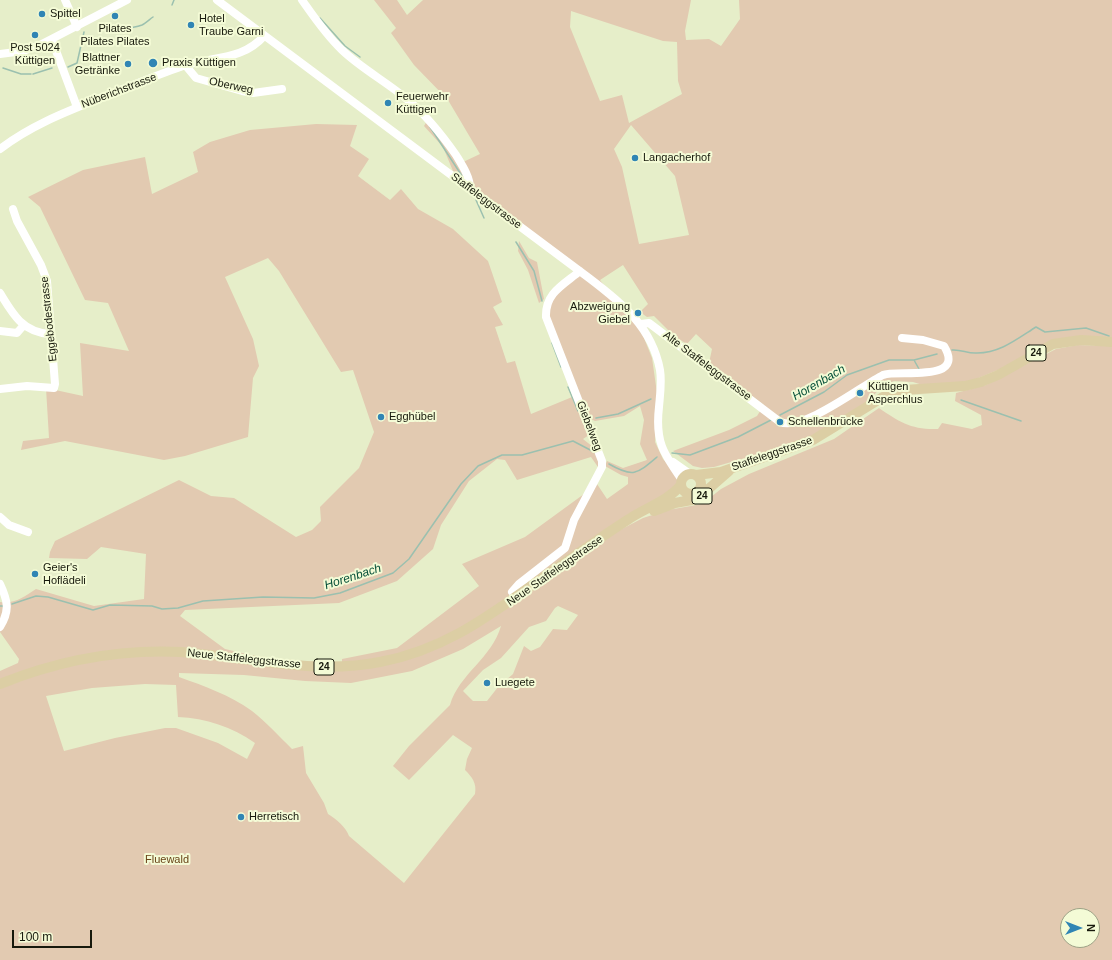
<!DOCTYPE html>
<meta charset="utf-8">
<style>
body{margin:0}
#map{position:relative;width:1112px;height:960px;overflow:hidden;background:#e6eec9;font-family:Helvetica,sans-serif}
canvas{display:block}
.north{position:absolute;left:1060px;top:908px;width:40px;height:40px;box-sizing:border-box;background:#f4fbd6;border:1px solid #9ca185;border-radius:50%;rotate:90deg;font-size:11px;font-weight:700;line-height:16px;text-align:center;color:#17190c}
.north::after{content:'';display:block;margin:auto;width:14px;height:18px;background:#3085b4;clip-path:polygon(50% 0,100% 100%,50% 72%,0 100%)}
.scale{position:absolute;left:12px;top:930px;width:80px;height:18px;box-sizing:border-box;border:2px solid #17190c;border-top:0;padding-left:5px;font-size:12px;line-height:14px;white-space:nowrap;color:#17190c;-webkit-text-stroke:3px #f4fbd6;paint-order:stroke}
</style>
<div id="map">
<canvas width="1112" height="960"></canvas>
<div class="north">N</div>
<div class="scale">100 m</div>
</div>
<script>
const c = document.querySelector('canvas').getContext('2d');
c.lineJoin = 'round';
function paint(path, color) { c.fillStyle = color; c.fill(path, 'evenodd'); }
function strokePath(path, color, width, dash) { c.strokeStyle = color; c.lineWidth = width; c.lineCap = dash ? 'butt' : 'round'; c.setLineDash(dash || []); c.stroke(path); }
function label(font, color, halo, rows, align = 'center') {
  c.font = font + ' Helvetica,sans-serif'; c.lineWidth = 4; c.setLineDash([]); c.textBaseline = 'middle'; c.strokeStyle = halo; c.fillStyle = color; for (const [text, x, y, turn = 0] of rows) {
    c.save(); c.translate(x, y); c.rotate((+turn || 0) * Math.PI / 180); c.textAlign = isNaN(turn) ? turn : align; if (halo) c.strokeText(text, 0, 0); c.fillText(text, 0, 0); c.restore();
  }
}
paint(new Path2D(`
 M374,0H397L407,15L423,0H691L685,31L686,40L709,39L721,46L740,19L739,0H1112V337H1071L1005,367L969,382L926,386L913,382L894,381L881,387L867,403L817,434L787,446L714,467L702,468L693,466L673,451L729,430L757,416L764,405L709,363L712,349L696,334L687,344L675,337L654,316L647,317L640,312L648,304L623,265L600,280L642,333L652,358L657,393L655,442L663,459L677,475L678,487L620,530L643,518L668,510L702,504L721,489L749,474L834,439L879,408C899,422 912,430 938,429L942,423L972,429L982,425L981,415L955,401L956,393L986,385L1056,349L1078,345L1112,346V960H0V671L18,663L19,659L0,632V602C15,604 24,597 36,589L94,606L144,599L146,554L101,547L87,559L49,558L50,552L55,541L179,480L211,496L234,498L296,537L312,530L321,521L320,507L359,468L374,432L353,370L341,372L279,271L268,258L225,277L253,339L259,366L253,378L248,437L185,456L164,460L65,441L21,450L23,441L49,438L46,388L83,396L80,343L129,351L108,303L85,300L40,207L28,197L83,170L145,157L152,194L198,172L193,152L210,142L250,130L316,124L357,125L350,146L369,159L358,176L390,200L401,189L418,209L453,229L488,261L502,302L493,307L503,325L495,327L507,363L515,361L531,414L577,395L546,317L550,296L579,272L477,191L470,183L461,163L480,154L448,100L414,65L391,33L396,28ZM571,11L663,41L677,42L678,81L682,94L629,123L622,95L600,101L570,27ZM631,125L675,176L689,235L639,244L622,167L614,149ZM640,406L644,420L640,444L647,460L623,468L607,461L605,466L621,475L628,477V484L607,499L593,478L584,494L525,537L462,564L479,586L397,648L342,659V663H329L264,658L225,649L180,616L185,610L339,603L397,581L433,549L441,525L469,481L497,459L505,460L517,480L591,457L598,467L603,455L583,439L589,435V418L595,421L624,416ZM558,606L578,615L567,630L553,629L540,647L531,651L524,646L513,674L498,687L487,701H473L463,691L483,670L501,658L529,627L546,621L555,608ZM501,626C492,658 459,674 450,705L409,746L393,766L409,780L453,735L472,748L467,759L465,770C472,777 477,783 475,794L404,883L349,836C346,827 336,819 328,814L324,803L306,773L303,746L292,749C279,736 266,722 252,711C230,695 204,686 179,677V673L244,675L305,681L351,683L412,671L463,649ZM145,684L176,685L178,717C206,718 232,727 255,743L247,759L218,743L176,728H165L115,738L64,751L46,696L92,688ZM1068,916H1092V940H1068Z
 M427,121L454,155L466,178L453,171L443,147L424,126Z
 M519,241L529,258L537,262L544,299L539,303L528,270L518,251Z`), '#e2cab1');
strokePath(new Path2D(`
 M172,5L174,0
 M320,18L345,46L360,57
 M101,27C108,31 134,28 142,25C146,23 150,19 153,17
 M68,67L77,63L84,32
 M3,68L21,74H31
 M33,74L52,68
 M430,127L462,176
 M476,200L484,218
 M516,242L534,271L542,301
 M552,343L561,367
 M952,350C961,349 968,354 977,353C1000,353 1017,339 1036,327L1045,332L1086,328L1109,336
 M914,360L919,369
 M568,387L578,411
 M961,400L1021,421
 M780,415L824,392L847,375L889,360H914L937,354
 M596,418L618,414L651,399
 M672,453L690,455L738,437L771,420
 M609,464C633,478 637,474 657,457
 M12,604L36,596L48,597L93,610L110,605L152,606L162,609L178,608L203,601L263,597L314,598L340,593L393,573L409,559L461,484L478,466L502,455H522L573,441L596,453
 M0,606H4`), '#9bc0af', 1.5);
strokePath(new Path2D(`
 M65,0L77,27
 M217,0L589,278C622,303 652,327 660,370C662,382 660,395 659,407C655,441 663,453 682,480
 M302,0C314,17 326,35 342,50C362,69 387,82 408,100C427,116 442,135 456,155C462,165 470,177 470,188
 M52,40L77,107
 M0,54L23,51L38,46L127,0
 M186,66L196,78L242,91L253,93L282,89
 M0,149C30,126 63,113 98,99C126,88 154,76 183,66C213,56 242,61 264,36
 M0,293C13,315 23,332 50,334
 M641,324L649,323L780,422C803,432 861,386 883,375C896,369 967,384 944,346L923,340L902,338
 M0,331L17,333L23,326
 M0,389L27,386L54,388L55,384L47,281L41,265L17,221L13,209
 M673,462L690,474
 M0,517L9,525L28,532
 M0,584C8,601 10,611 0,627
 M512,592L519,584L565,548L574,520L602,467V461L546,317C545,293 563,285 580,271`), '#fff', 8);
strokePath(new Path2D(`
 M681 484a10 10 0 1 1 20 0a10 10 0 1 1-20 0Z
 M696,475L721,472L813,440L883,397L904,390L965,386L981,382L998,375L1053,344L1081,340L1112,342
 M654,511L675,503L697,499L729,471
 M0,684C57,661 119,649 181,652C248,657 313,675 380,662C455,648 503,604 564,563C586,548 607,533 629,519C645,508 668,501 681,485`), '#dccea4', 10);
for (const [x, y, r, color] of [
 [42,14,4,"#3085b4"],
 [115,16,4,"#3085b4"],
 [191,25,4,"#3085b4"],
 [35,35,4,"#3085b4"],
 [153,63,5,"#3085b4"],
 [128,64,4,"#3085b4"],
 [388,103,4,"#3085b4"],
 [635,158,4,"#3085b4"],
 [638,313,4,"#3085b4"],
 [860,393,4,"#3085b4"],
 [381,417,4,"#3085b4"],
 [780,422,4,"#3085b4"],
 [35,574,4,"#3085b4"],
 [487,683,4,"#3085b4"],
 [241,817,4,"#3085b4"]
]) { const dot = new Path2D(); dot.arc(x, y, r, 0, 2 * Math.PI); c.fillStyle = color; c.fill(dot); strokePath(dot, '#f4fbd6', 1.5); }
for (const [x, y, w] of [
 [1036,353,20],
 [702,496,20],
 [324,667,20]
]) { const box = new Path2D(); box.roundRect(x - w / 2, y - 8, w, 16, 3); c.fillStyle = '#f4fbd6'; c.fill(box); strokePath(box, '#17190c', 1); }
label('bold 10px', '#17190c', null, [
 ["24",1036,353],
 ["24",702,496],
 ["24",324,667]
]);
label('11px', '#17190c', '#f4fbd6', [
 ["Spittel",50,14],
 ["Hotel",199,19],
 ["Traube Garni",199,32],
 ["Pilates",115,29,"center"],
 ["Pilates Pilates",115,42,"center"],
 ["Post 5024",35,48,"center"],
 ["Küttigen",35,61,"center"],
 ["Blattner",120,58,"right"],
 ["Getränke",120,71,"right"],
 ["Praxis Küttigen",162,63],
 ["Feuerwehr",396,97],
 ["Küttigen",396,110],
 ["Langacherhof",643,158],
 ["Abzweigung",630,307,"right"],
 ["Giebel",630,320,"right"],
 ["Küttigen",868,387],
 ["Asperchlus",868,400],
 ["Egghübel",389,417],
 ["Schellenbrücke",788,422],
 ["Geier's",43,568],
 ["Hoflädeli",43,581],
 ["Luegete",495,683],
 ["Herretisch",249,817]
], 'left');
label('11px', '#17190c', '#f4fbd6', [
 ["Oberweg",231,86,12],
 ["Nüberichstrasse",119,91,-21],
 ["Staffeleggstrasse",486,201,37],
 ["Eggebodestrasse",49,319,-96],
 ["Alte Staffeleggstrasse",707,366,37],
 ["Giebelweg",589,426,69],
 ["Staffeleggstrasse",772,454,-19],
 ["Neue Staffeleggstrasse",555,571,-35],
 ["Neue Staffeleggstrasse",244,659,6]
]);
label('11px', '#684417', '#f4fbd6', [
 ["Fluewald",167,860]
]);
label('italic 12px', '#054f38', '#f4fbd6', [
 ["Horenbach",819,383,-30],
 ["Horenbach",353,577,-18]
]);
</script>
